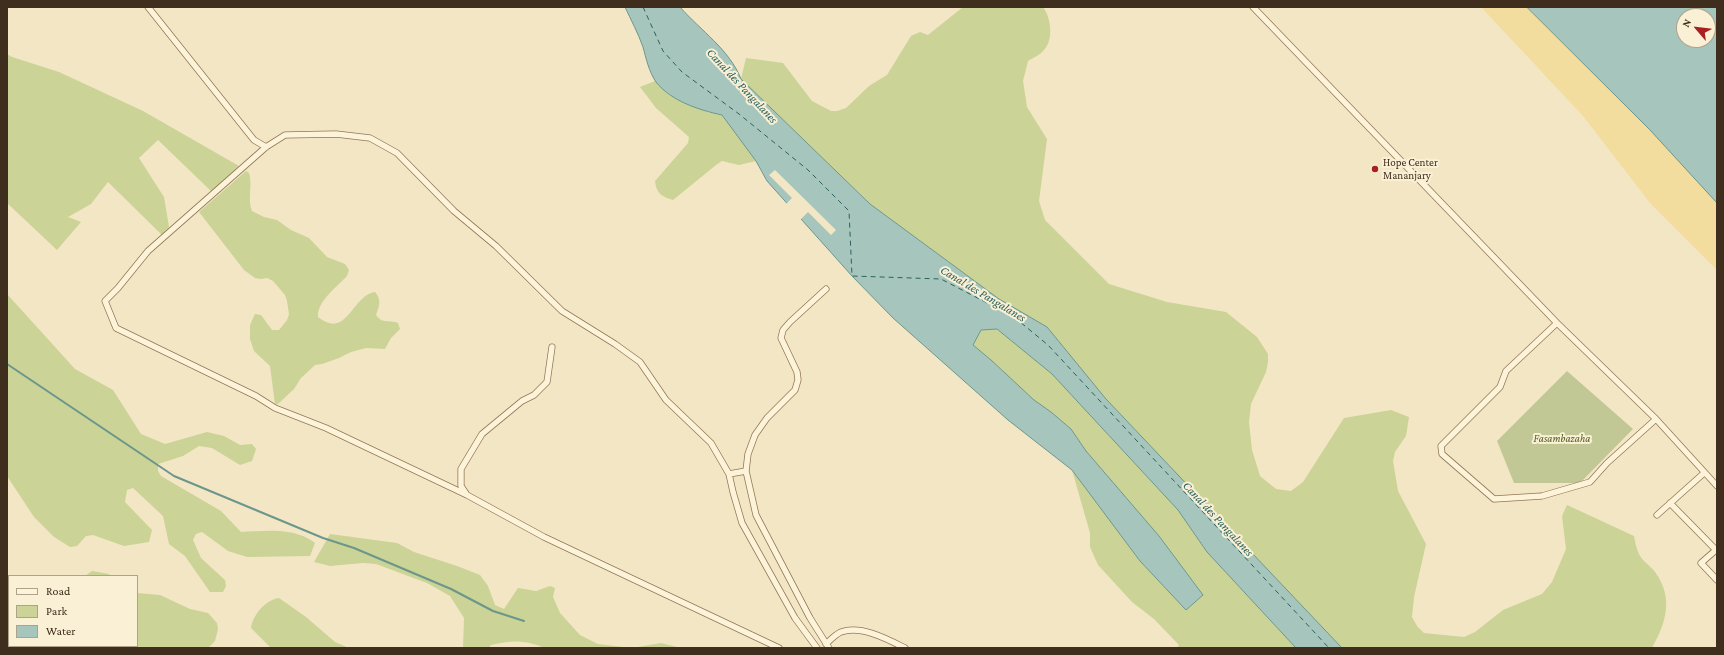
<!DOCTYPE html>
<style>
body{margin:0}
#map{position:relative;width:1724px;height:655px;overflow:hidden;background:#f3e6c4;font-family:"Crimson Pro",serif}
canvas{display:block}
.frame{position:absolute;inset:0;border:8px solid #3f2e1d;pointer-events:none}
.legend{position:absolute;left:8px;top:575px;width:130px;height:72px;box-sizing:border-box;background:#faf0d5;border:1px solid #afa28b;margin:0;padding:5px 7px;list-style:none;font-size:12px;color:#3f2e1d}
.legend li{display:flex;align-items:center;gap:8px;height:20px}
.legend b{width:20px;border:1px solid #afa28b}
.north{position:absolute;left:1676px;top:8px;width:40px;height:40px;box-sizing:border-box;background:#faf0d5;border:1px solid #afa28b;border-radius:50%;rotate:298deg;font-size:11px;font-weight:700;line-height:16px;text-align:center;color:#3f2e1d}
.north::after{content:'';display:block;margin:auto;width:14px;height:18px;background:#a82120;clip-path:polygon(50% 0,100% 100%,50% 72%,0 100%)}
</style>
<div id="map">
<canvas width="1724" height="655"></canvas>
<div class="frame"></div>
<ul class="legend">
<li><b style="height:5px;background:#fdf3d9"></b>Road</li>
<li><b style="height:11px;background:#cbd396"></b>Park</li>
<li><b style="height:11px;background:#a6c6bd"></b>Water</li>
</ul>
<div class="north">N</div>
</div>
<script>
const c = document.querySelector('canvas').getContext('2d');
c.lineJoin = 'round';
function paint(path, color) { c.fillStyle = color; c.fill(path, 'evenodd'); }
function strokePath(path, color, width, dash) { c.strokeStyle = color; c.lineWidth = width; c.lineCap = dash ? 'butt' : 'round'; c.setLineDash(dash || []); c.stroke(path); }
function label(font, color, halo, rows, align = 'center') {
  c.font = font + ' "Crimson Pro",serif'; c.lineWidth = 4; c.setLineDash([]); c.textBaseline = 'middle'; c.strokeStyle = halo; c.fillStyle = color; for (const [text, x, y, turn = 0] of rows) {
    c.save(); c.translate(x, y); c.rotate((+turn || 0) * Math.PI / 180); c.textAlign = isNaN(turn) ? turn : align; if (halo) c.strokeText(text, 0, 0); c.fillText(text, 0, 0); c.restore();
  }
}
paint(new Path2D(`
 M963,7H1043C1051,18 1054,39 1044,50C1040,55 1033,58 1028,61L1023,81L1027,107L1047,139L1039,201L1045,220L1109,284L1167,302L1226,312L1257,337L1268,354V362L1266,372L1251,404L1249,422L1252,450L1260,476L1276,489L1291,491L1303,482L1344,418L1391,410L1409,417L1406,436L1395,452L1393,461L1398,491L1426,544L1414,597L1412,617L1417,626L1424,633L1464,637L1475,632L1503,610L1542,594L1552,582L1566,549L1562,516L1567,505L1634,536C1635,541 1636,548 1639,554C1642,561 1651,566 1655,572C1674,598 1666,623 1652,648H1342L1106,399L1047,327L999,299L870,204L741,79L746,58L783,63L812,101L831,111H837L846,108L869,86L887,75L911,36L920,32L928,35Z
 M7,54L12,57L59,72L143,111L239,166L212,192L158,140L139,158L164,197L169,227L162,235L108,182L91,204L68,217L81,222L57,250L7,203Z
 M655,81L669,94L708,112L722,115L756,161L739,165L722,161L716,165L673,200C662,197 656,193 655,181L688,143L689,137L656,108L640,87Z
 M246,171L249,173C253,186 247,199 252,211L264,217L277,220L291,230L309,238L327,257L345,264L349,270L347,276C337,287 317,301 318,317C321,319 325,322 329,323C348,329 356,294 375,292C382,300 379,306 376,315C383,325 389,319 398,323L400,329L391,338L385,349L366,348L351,352L339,358L322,364L315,365L301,378L294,389L278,404H275L270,366L254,351L250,339V325L255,314L261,315L272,330H279L287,320L289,314L287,301L285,295L273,281L267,278L261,279L255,278L244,270L199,212Z
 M7,294L75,369L113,390L141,434L165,444L207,432L224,436L240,445L252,444L256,449L252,461L240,465L212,448L199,446L183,456L158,464V471L161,476L221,511L241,532C266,531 294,527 315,543L310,556L247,557L228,551L202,532L196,534L193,540L201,558L225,580L226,586L223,592H210L185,556L169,544L163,516L133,488L127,490L125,502L152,530L149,542L124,546L93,535L86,536L77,546L70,547L54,537L34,517L7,476Z
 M997,329L1052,374L1178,510L1207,552L1296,648H1177L1179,645L1154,619L1132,602L1098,565L1090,547V533L1072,470L1140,561L1186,610L1203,595L1159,536L1086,451L1071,429L1051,412L1034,400L991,360L973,345L981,330Z
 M330,534L397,543L414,552L457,566L480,575L488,586L495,605L504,609L518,588L536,591L550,586L555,588L553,597L560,613L580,635L598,644L632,648L661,643L681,648H545C525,640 512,640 491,645L489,648H463L464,618L450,596L427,583L376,564L363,563L330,566L314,562Z
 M92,571L109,574L111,576H85Z
 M137,593L160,595L190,609L208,613L217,623L218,629L215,641L208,648H84L78,646H137Z
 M279,598L306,617L335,642L349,648H271L251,628C253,615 265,600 279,598Z`), '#cbd396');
paint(new Path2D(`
 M1481,7H1551L1717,181V270L1650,203L1583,116Z`), '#f2dd9e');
paint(new Path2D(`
 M1567,371L1633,429L1580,483H1514L1497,441Z`), '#c1c896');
const water = new Path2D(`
 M625,7H680C701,31 729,49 741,79L870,204L999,299L1047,327L1106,399L1342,648H1296L1207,552L1178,510L1052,374L997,329L981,330L973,345L991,360L1034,400L1051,412L1071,429L1086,451L1159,536L1203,595L1186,610L1140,561L1072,470L1008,420L893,318L852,276L767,181L756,161L722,115C699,110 671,101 656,82C649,72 646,58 643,47C638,33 631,20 625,7Z
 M1527,7H1717V203L1650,130ZM1684,16H1708V40H1684Z`);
paint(water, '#a6c6bd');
strokePath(water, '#6b968c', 1);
paint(new Path2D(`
 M775,170L836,230L831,235L808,212L800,220L786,204L792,198L769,175Z`), '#f3e6c4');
strokePath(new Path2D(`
 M7,364L174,476L323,538L354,548L451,589L493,611L524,621`), '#6b968c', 2);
strokePath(new Path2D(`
 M643,7L663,51L682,72L739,114L808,170L849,211L852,276L941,279L1014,317L1048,345L1329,648`), '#2b615e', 1, [5, 4]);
const minor = new Path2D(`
 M148,7L254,140L266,147
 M1253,7L1557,323L1656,419L1717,486
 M826,289L790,322L783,330L781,338L797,372L798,380L795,390L767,418L755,435L748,454L746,471L756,515L810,618L829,648
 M1557,323L1506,371L1500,387L1441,446L1442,454L1494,499L1542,496L1590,482L1607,463L1656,419
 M552,347L547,382L534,395L522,401L482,434L461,469V486L467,495L544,537L779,648
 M729,474L733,492L742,523L795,618L817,648
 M467,495L326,428L275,408L256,396L116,328L105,301L118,288L148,251L266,147L285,135L336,134L370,138L397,153L454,211L496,246L562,311L615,344L640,362L666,400L711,443L729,474L746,471
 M1670,503L1716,550
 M1657,515L1704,473
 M1717,580L1701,563L1717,549
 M826,644C830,640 836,634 841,632C861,625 887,639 905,648`);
strokePath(minor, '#917757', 7);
strokePath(minor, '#fdf3d9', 5.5);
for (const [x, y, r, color] of [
 [1375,169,4,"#a82120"]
]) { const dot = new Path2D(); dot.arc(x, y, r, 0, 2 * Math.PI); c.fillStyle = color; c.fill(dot); strokePath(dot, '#faf0d5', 1.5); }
label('11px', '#3f2e1d', '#faf0d5', [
 ["Hope Center",1383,163],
 ["Mananjary",1383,176]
], 'left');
label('italic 11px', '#4e5e21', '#faf0d5', [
 ["Fasambazaha",1562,439]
]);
label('italic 12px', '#2b615e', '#faf0d5', [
 ["Canal des Pangalanes",742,86,47],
 ["Canal des Pangalanes",983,294,31],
 ["Canal des Pangalanes",1218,519,47]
]);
</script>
